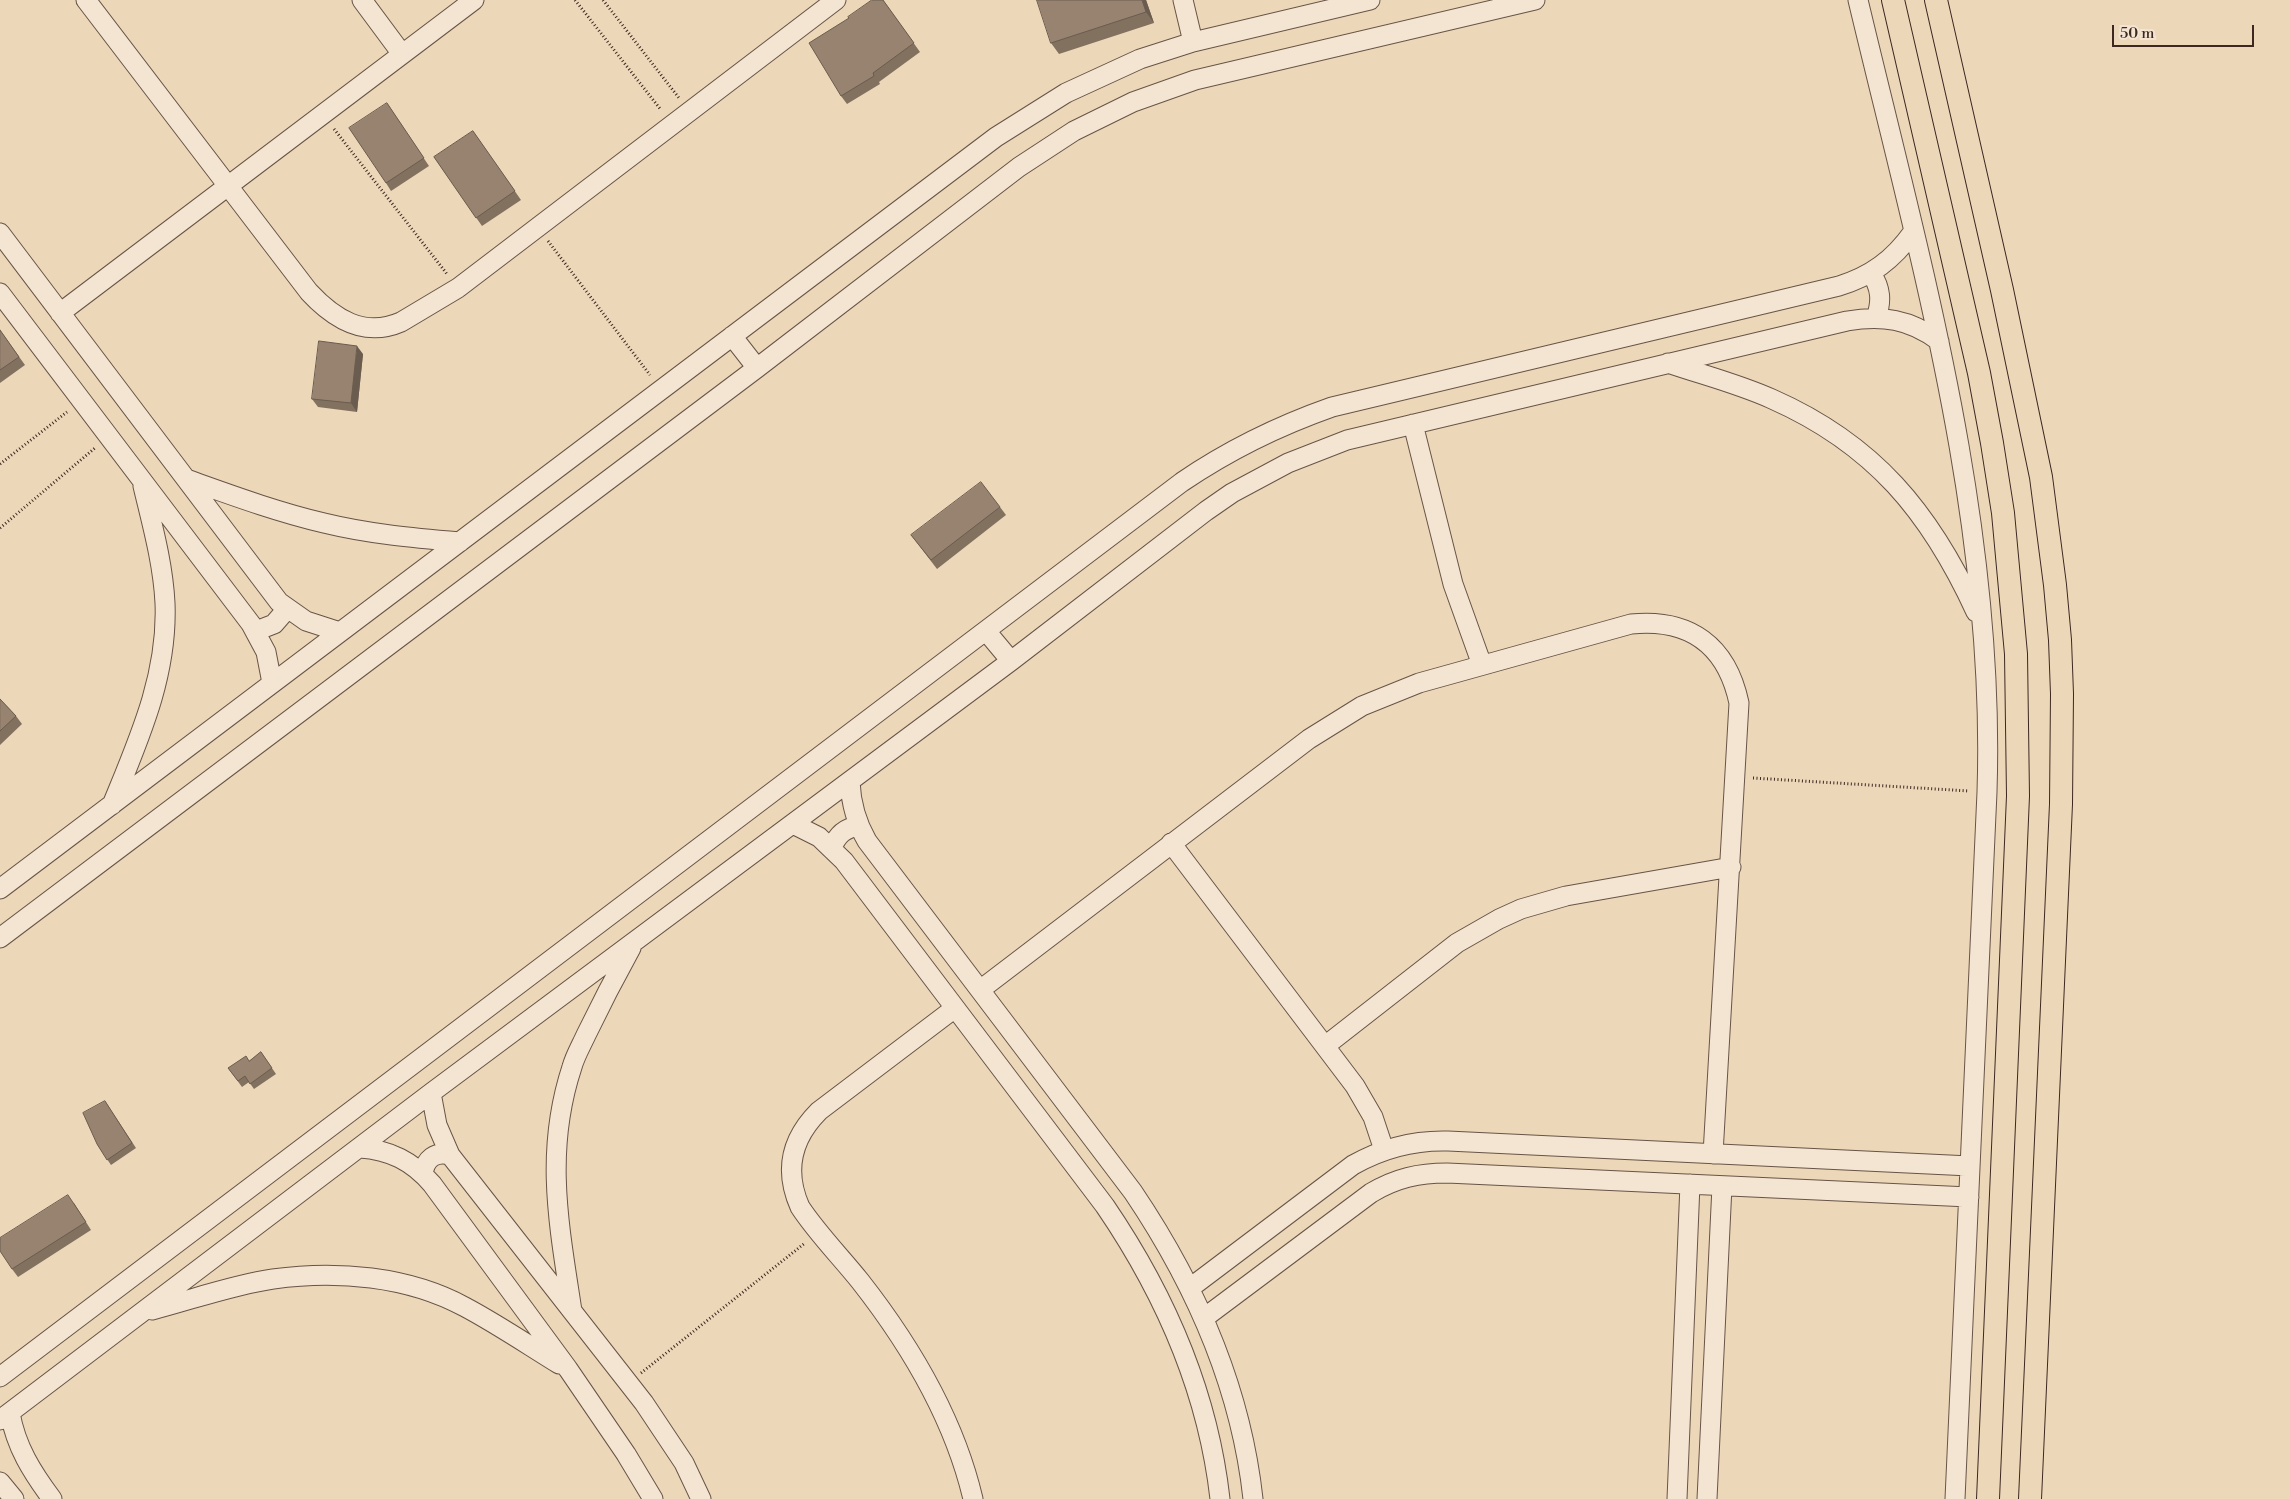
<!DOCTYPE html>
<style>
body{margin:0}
#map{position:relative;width:2290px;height:1499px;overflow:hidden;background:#edd7b9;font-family:"Libre Bodoni",serif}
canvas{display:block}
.scale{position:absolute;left:2112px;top:25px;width:142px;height:22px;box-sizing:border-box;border:2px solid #3c2821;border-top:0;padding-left:6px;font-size:15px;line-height:18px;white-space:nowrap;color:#3c2821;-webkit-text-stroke:4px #f3e5d2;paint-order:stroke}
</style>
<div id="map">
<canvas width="2290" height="1499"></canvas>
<div class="scale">50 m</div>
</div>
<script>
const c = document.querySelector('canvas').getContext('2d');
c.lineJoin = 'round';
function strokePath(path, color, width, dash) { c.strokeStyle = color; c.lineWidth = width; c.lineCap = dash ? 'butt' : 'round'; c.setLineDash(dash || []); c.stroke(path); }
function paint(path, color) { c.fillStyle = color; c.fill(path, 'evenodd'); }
const minor = new Path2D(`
 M86,0L309,292C334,319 364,338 401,322L458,288L836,0
 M362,0L402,54
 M1183,0L1193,42
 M1858,0C1920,260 1996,522 1987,792L1955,1499
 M0,233L279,602L306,621L340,632
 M1871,273C1881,288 1882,301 1876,318
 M0,293L251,624L266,652L272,683
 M60,313L474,0
 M732,336L757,368
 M1668,363C1703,375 1739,384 1772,399C1874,444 1930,512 1976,612
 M1413,424L1453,584L1482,665
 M186,479C231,495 277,512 324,523C369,534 414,538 460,542
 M256,631L274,624L287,609
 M986,631L1011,661
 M850,782C851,804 856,822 867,841L1133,1192C1195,1284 1241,1388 1253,1499
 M112,805C139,739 168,675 165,603C163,563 152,524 143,486
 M793,824L819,837L844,861L1105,1206C1165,1294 1208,1392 1220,1499
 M1171,843L1355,1086L1373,1117L1384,1150
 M832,848C837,835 845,828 858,826
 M0,889L996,137L1066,93L1140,59L1193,42L1370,0
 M0,938L757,368L1019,167L1074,131L1133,102L1195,80L1535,0
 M980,990L1309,739L1362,706L1419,683L1631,624C1690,618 1727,646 1739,703L1713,1154
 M955,1008L819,1111C791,1139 784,1171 800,1207C817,1233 840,1256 860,1281C911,1346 954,1418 973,1499
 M1325,1046L1457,943L1499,919L1521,909L1566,896L1731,867
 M431,1093L437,1125L450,1155L644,1403L684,1463L701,1499
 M360,1148C390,1150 412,1161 432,1184L568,1369L626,1454L653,1499
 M423,1174C425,1159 435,1151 450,1155
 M1190,1288L1353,1165C1383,1148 1413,1140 1448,1141L1970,1166
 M152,1310C191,1300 232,1285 273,1279C336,1270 408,1276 465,1307C497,1324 528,1345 559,1364
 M572,1311C559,1225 544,1152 572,1067C575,1056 581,1046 586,1035C600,1006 615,977 631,948
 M1204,1318L1371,1193C1396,1178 1419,1173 1447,1173L1969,1197
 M0,1377L1182,482C1229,450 1278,426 1332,407L1839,286C1871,276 1893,260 1913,232
 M10,1413C16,1447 32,1472 52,1499
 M0,1420L431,1093L1011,661L1206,511L1232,493L1288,463L1347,440L1847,321C1882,315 1910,319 1939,341
 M0,1482L14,1499
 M1677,1499L1690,1184
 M1707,1499L1722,1186`);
const major = new Path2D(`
 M1893,0L1979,373L1992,443L2003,513L2016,654L2018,796L1988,1499
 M1936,0L2002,290L2041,477L2055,585L2060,640L2062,694L2061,804L2030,1499`);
strokePath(minor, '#685447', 21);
strokePath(major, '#3c2821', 24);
strokePath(new Path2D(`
 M575,0L661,110
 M603,0L679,98
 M334,129L447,274
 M548,241L650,375
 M0,464L67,412
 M0,528L95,448
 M1753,778L1969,791
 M641,1373L805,1243`), '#3c2821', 3, [1, 2.5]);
strokePath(minor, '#f3e5d2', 19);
strokePath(major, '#edd7b9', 22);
paint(new Path2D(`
 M883,0L920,52L879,82L880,84L847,104L841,96Z
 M1146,0L1154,23L1059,54L1051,43Z
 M387,103L429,166L391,191L386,183Z
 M473,131L521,200L482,226L434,157Z
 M0,330L25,365L0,383Z
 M363,354L357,412L318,407L312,399Z
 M1000,507L1006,515L937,569L911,535Z
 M0,699L16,716L22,724L0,745Z
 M261,1052L276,1074L254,1089L249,1082L242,1087L228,1068L249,1061Z
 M105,1101L136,1148L111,1165L97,1144Z
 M74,1203L91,1230L18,1277L12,1269Z`), '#837160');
paint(new Path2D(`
 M1142,0H1146L1154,23L1146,12Z
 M357,346L363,354L357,412L351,403Z`), '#6a5c4e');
const building = new Path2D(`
 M872,0H883L914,43L873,73L874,76L841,96L809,43L849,18L848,17Z
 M1037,0H1142L1146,12L1051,43Z
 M387,103L424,158L386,183L349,128Z
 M473,131L515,191L476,218L434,157Z
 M0,330L19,357L0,370Z
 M319,341L357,346L351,403L312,399Z
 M981,482L1000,507L931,560L911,535Z
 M0,699L16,716L0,731Z
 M261,1052L272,1068L250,1084L245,1076L238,1081L228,1068L246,1056L249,1061Z
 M105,1101L132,1143L107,1160L97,1144L83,1113Z
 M68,1195L86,1222L12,1269L0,1251V1238Z`);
paint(building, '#988370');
strokePath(building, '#6a5c4e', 1);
</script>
